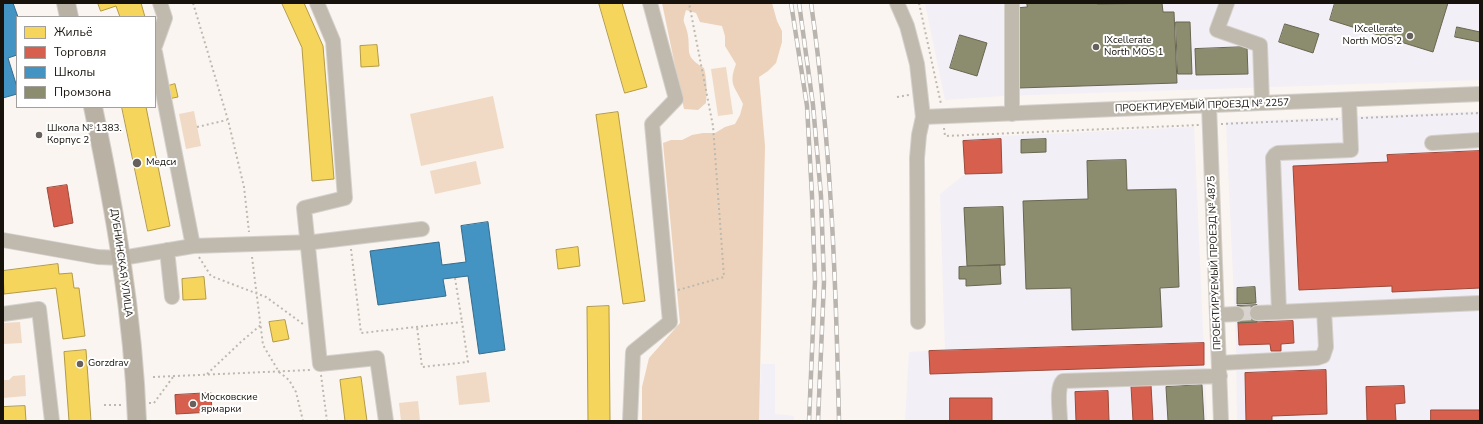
<!DOCTYPE html>
<meta charset="utf-8">
<style>
body{margin:0}
#map{position:relative;width:1483px;height:424px;overflow:hidden;background:#faf5f0;font-family:"Nunito Sans",sans-serif}
canvas{display:block}
.frame{position:absolute;inset:0;border:4px solid #17120c;pointer-events:none}
.legend{position:absolute;left:16px;top:16px;width:140px;height:92px;box-sizing:border-box;background:#fff;border:1px solid #a2a09e;margin:0;padding:5px 7px;list-style:none;font-size:12px;color:#17120c}
.legend li{display:flex;align-items:center;gap:8px;height:20px}
.legend b{width:20px;border:1px solid #a2a09e}
</style>
<div id="map">
<canvas width="1483" height="424"></canvas>
<div class="frame"></div>
<ul class="legend">
<li><b style="height:11px;background:#f6d55c"></b>Жильё</li>
<li><b style="height:11px;background:#d6604d"></b>Торговля</li>
<li><b style="height:11px;background:#4393c3"></b>Школы</li>
<li><b style="height:11px;background:#8c8c6e"></b>Промзона</li>
</ul>
</div>
<script>
const c = document.querySelector('canvas').getContext('2d');
c.lineJoin = 'round';
function paint(path, color) { c.fillStyle = color; c.fill(path, 'evenodd'); }
function strokePath(path, color, width, dash) { c.strokeStyle = color; c.lineWidth = width; c.lineCap = dash ? 'butt' : 'round'; c.setLineDash(dash || []); c.stroke(path); }
function label(font, color, halo, rows, align = 'center') {
  c.font = font + ' "Nunito Sans",sans-serif'; c.lineWidth = 4; c.setLineDash([]); c.textBaseline = 'middle'; c.strokeStyle = halo; c.fillStyle = color; for (const [text, x, y, turn = 0] of rows) {
    c.save(); c.translate(x, y); c.rotate((+turn || 0) * Math.PI / 180); c.textAlign = isNaN(turn) ? turn : align; if (halo) c.strokeText(text, 0, 0); c.fillText(text, 0, 0); c.restore();
  }
}
paint(new Path2D(`
 M925,3H1480V80L1003,96L945,100Z
 M1480,111V421H1237L1236,342L1226,122Z
 M1194,127L1207,421H905L909,352L945,350L940,194L965,174L963,138Z
 M761,364H775V414L794,416V421H759Z`), '#f2eff6');
paint(new Path2D(`
 M726,67L733,114L718,116L711,69Z
 M493,96L504,148L421,166L410,114Z
 M194,111L201,146L186,149L179,114Z
 M476,161L481,184L435,194L430,171Z
 M20,322L22,343L3,344V323Z
 M486,372L490,402L459,405L456,376Z
 M25,375L26,396L3,398V380H9L13,376Z
 M418,401L420,421H401L399,403Z`), '#f0dac5');
paint(new Path2D(`
 M662,3H772L777,21L782,31V42L776,63L768,71L759,77L765,146L759,421H642V387L649,358L680,323L663,143L671,140H682L692,135L703,133H715L725,127L735,124L740,115L743,104C735,86 728,85 736,64L725,46V36L722,26L700,22L696,13L686,10C682,24 684,19 687,31C692,51 682,55 704,68C707,80 707,91 706,103L698,110L684,109Z`), '#ecd2ba');
const homes = new Path2D(`
 M98,3H141L145,17H120L116,6L101,11Z
 M282,3H304L323,46L334,179L312,181L302,48Z
 M599,3H622L647,87L625,93Z
 M377,45L379,66L361,67L360,46Z
 M175,84L178,97L168,99L165,87Z
 M122,107H146L170,226L148,231Z
 M618,112L645,301L623,304L596,115Z
 M578,247L580,266L558,269L556,250Z
 M58,264L59,274L72,273L74,288H79L85,336L63,339L56,288L4,294L3,271Z
 M204,277L206,299L183,300L182,279Z
 M609,306L610,421H588L587,307Z
 M285,320L289,339L273,342L269,322Z
 M86,350L91,421H69L64,352Z
 M361,377L367,421H345L340,380Z
 M25,406L26,421H3V407Z`);
paint(homes, '#f6d55c');
strokePath(homes, '#b39a44', 1);
const shops = new Path2D(`
 M1001,139L1002,173L965,174L963,141Z
 M1480,151V288L1392,292V286L1299,290L1293,166L1388,162L1387,155Z
 M67,185L73,223L54,227L47,188Z
 M1293,321L1294,343L1281,344V351H1271L1270,344L1239,345L1238,323Z
 M1204,343V365L930,374L929,351Z
 M1326,370L1327,414L1272,416V421H1246L1245,373Z
 M1151,385L1153,421H1133L1131,386Z
 M1404,386L1405,403L1395,404L1396,421H1367L1366,387Z
 M1108,391L1109,421H1076L1075,392Z
 M211,393L212,412L176,414L175,395Z
 M950,398H992V421H950Z
 M1431,410H1480V421H1431Z`);
paint(shops, '#d6604d');
strokePath(shops, '#9d493a', 1);
const schools = new Path2D(`
 M3,3H13L18,17L17,55L8,58L17,87V94L3,98Z
 M488,222L505,350L479,354L468,276L443,279L446,296L378,305L370,251L439,242L442,265L466,262L461,226Z`);
paint(schools, '#4393c3');
strokePath(schools, '#366c8c', 1);
const industry = new Path2D(`
 M1027,3H1097V4L1162,3L1163,12H1174L1177,83L1018,88L1016,8L1027,7Z
 M1335,3H1448L1433,52L1330,20Z
 M1176,22H1190L1192,74H1178Z
 M1285,24L1319,34L1313,53L1279,42Z
 M1457,27L1480,32V42L1455,37Z
 M960,35L987,43L977,76L950,68Z
 M1247,47L1248,74L1196,75L1195,49Z
 M1046,139V152L1021,153V140Z
 M1126,160L1127,190L1176,189L1179,287L1160,288L1162,327L1072,330L1071,288L1026,289L1023,201L1088,199L1087,161Z
 M1003,207L1005,265L967,266L964,208Z
 M1000,265L1001,284L966,286V279H959V267Z
 M1255,287L1256,303L1237,304V288Z
 M1257,305V322L1238,323L1237,306Z
 M1202,385L1204,421H1168L1166,387Z`);
paint(industry, '#8c8c6e');
strokePath(industry, '#696751', 1);
strokePath(new Path2D(`
 M1237,314L1257,313`), '#d8d3ce', 14, [14, 7]);
const minor = new Path2D(`
 M317,3L333,41L345,198L304,208L320,364L377,358L386,421
 M897,3L907,26L917,64L923,117L919,135L917,158L918,322
 M1227,3L1217,30L1260,45L1262,103
 M155,46L165,18L160,3
 M155,52L193,246
 M1209,105L1221,421
 M1012,114V3
 M923,117L1480,94
 M1432,143L1480,140
 M3,240L98,257L122,258L193,246L314,242L422,229
 M167,250L172,297
 M1279,312L1480,303
 M1257,313L1279,312L1273,158L1275,155L1278,153L1351,150L1349,100
 M3,314L39,309L52,421
 M1217,315L1237,314
 M1219,363L1317,358L1323,356L1326,347L1324,310
 M630,421L633,352L670,322L652,124L676,99L650,3
 M1060,421C1060,411 1056,388 1063,381L1220,376`);
const major = new Path2D(`
 M66,3L69,17
 M93,107C115,211 133,315 137,421`);
strokePath(minor, '#d5d1cc', 16);
strokePath(major, '#d5d1cc', 20);
strokePath(new Path2D(`
 M193,3L228,120L244,187L249,232
 M919,3L941,104
 M897,97L909,95
 M1361,118L1480,113
 M1221,124L1339,119
 M197,127L227,120
 M944,128L945,136L1199,125
 M351,249L361,333L462,322L468,362L422,367L417,327
 M199,257L211,276L266,297L303,324
 M252,257L263,345L279,372L289,380L296,392L303,421
 M455,278L462,322
 M678,290L724,277L713,126L689,3
 M207,374L243,340L261,325
 M321,375L327,421
 M153,377L310,370
 M149,403H154L173,377
 M104,405H123`), '#beb9b0', 2, [2, 3]);
strokePath(minor, '#c0b9ae', 14);
strokePath(major, '#b9b1a4', 18);
const rail = new Path2D(`
 M791,3L807,106L812,196L815,281L809,421
 M799,3L813,105L821,196L824,282L818,421
 M811,3C831,142 836,281 839,421`);
strokePath(rail, '#b9b4ae', 4.5);
strokePath(rail, '#fff', 3, [9]);
for (const [x, y, r, color] of [
 [1410,36,4,"#66615c"],
 [1096,47,4,"#66615c"],
 [39,135,4,"#66615c"],
 [137,163,5,"#66615c"],
 [80,364,4,"#66615c"],
 [193,404,4,"#66615c"]
]) { const dot = new Path2D(); dot.arc(x, y, r, 0, 2 * Math.PI); c.fillStyle = color; c.fill(dot); strokePath(dot, '#fff', 1.5); }
label('10px', '#17120c', '#fff', [
 ["IXcellerate",1402,30,"right"],
 ["North MOS 2",1402,42,"right"],
 ["IXcellerate",1104,41],
 ["North MOS 1",1104,53],
 ["Школа № 1383.",47,129],
 ["Корпус 2",47,141],
 ["Медси",146,163],
 ["Gorzdrav",88,364],
 ["Московские",201,398],
 ["ярмарки",201,410]
], 'left');
label('10px', '#17120c', '#fff', [
 ["ПРОЕКТИРУЕМЫЙ ПРОЕЗД № 2257",1202,106,-2],
 ["ДУБНИНСКАЯ УЛИЦА",121,263,82],
 ["ПРОЕКТИРУЕМЫЙ ПРОЕЗД № 4875",1215,263,-92]
]);
</script>
